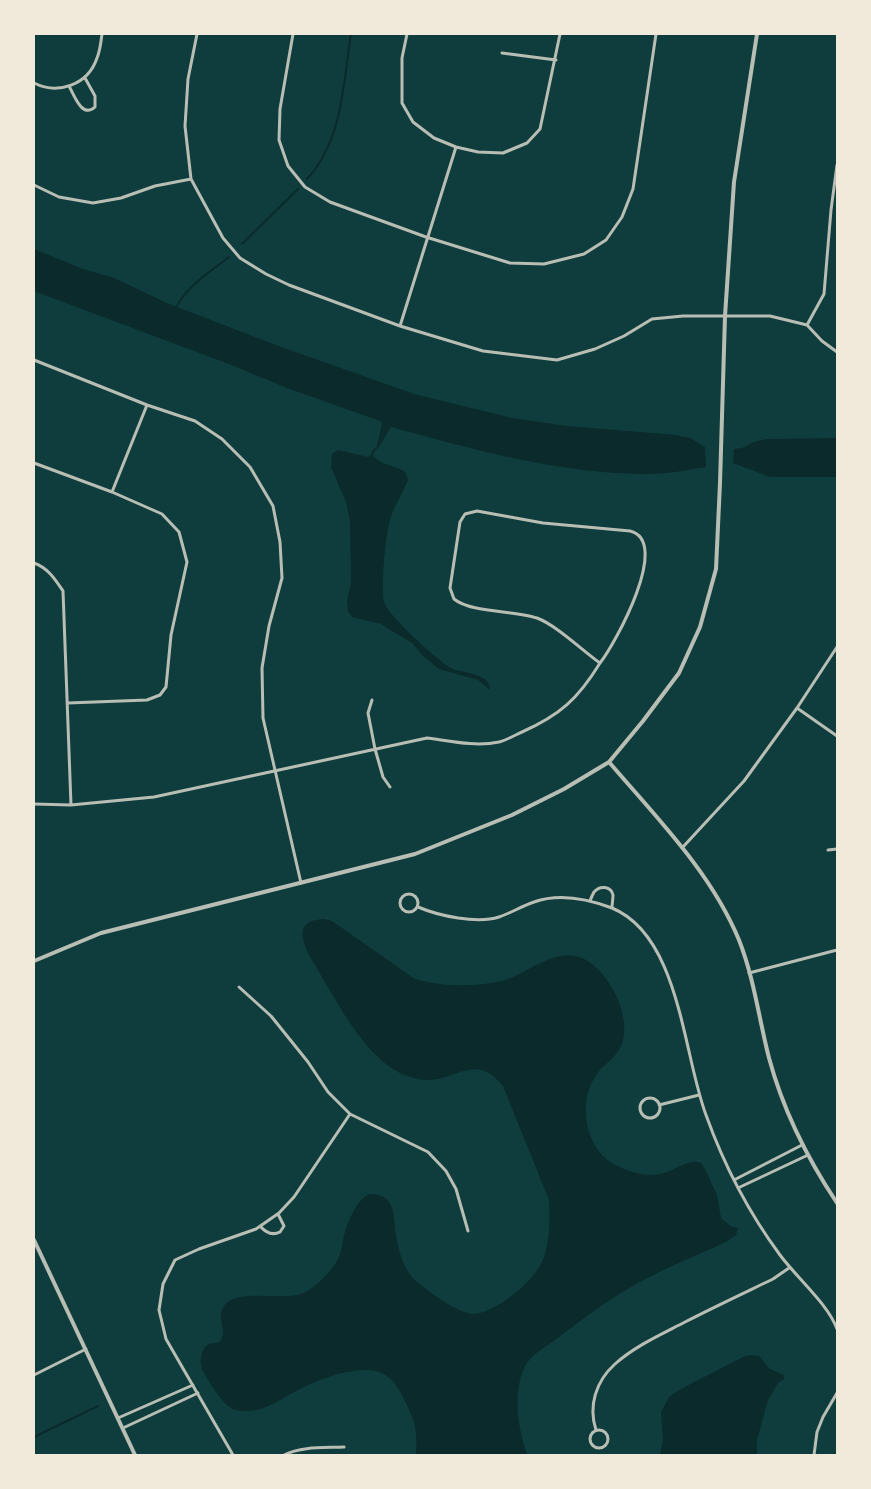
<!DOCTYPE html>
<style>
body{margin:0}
#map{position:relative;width:871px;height:1489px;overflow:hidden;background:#0f3d3e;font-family:Poppins,sans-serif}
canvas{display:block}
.frame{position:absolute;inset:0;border:35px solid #f1e9da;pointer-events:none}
</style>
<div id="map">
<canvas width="871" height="1489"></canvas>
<div class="frame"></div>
</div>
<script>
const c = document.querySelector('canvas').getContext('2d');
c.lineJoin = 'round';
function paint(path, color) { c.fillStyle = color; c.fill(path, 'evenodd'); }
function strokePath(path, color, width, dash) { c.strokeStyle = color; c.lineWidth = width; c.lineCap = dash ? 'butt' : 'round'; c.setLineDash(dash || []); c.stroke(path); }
paint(new Path2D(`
 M34,249L83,269L114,278L167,303L273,344L414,394L512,418L567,426L676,435L690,438L705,447L706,467C687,470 668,474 649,474C561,474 475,450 391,427L379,447L376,450L382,424L380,421L287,388L229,364L34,291Z
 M837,438V477H770L733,463L734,449L742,448L754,442L766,439Z
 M338,450L368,457L372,454C379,465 395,465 405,472L408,480C403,493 395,504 391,517C385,534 381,584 384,602C387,615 440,663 453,669C464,673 491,674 490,690L478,680L439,669L423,656L412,643L387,628L381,624L352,617L348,611L347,601L351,583L350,521L346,502L331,467L332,454Z
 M324,919L332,921L415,979C442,987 474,987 502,981C528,974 556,945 584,959C610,971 636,1023 619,1050C613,1060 601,1066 595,1077C578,1102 585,1147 612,1163C628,1172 646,1178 664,1173C676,1170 689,1158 701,1163L705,1169L717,1195L721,1218L730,1226L738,1228L736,1235L726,1242C697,1255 666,1268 638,1283C609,1299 581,1320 555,1340C545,1347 531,1355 525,1366C512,1394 518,1427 527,1455H416C418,1425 414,1421 402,1395C393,1377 382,1369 362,1370C338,1372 317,1380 296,1391C281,1399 267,1410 249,1411C243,1411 234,1411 229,1407C222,1402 202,1373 201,1365C200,1359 202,1352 205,1347C210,1341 216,1345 221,1341C227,1327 216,1318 224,1306C236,1288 281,1301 301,1294C315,1288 329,1274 337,1261C342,1253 342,1241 345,1232C349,1219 357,1200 369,1194C397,1193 393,1217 396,1235C398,1249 403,1267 412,1277C422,1288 460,1315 474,1314C498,1312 537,1279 544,1257C550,1239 550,1219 549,1200L503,1086C475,1052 458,1080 426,1080C416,1080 408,1076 400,1073C362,1055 332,992 310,957C301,938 295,920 324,919Z
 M750,1355L759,1356L770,1369L784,1375V1379L778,1383L768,1400L757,1440V1455H660L663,1440L661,1412L669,1397L679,1390L743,1357Z`), '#0a2a2b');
strokePath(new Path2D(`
 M307,179C343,140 343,84 351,34
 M242,244L298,189
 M177,306C188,285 210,272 229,257
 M372,454L375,449
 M34,1437L98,1406`), '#0a2a2b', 2);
strokePath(new Path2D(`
 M197,34L188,79L185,126L191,179L223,238L240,258L266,274L289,285L400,326L483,351L557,360L595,349L624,336L652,319L683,316H770L807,325L822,341L837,352
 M293,34L280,109L279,140L288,166L305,187L330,202L426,237L510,263L544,264L584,254L606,240L622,217L633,189L656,34
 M407,34L402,58V103L413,122L434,138L456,147L478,152L503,153L527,143L540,129L560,34
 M502,53L556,60
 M34,83C58,95 88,85 97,58C100,51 101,42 102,34
 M69,86C74,95 82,119 95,107V96L85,78
 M34,185L59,197L93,203L121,198L155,186L191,179
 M807,325L824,294L831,210L837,165
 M400,326L456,147
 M34,360L147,405L195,421L222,439L250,467L273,506L280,542L282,578L269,626L262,668L263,718L301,883
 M34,463L112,492L162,514L179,532L187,562L171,635L166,687L160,695L147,700L68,703
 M112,492L147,405
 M477,511L543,523L630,531C672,541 615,644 600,663C583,651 556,625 537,618C514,610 471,613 454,599L450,588L460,522L465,514Z
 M34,563C48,568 55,579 63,591L71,805
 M372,700L368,713L375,749L383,777L390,787
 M797,708L837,736
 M34,804L71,805L154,797L427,738C450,741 475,747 499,742C507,740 515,735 522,732C560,715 578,699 600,663
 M682,848L744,781L797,708L837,647
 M828,850L837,849
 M400 903a9 9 0 1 1 18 0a9 9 0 1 1-18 0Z
 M590,901C591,898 593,894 594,892C600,885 611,886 613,895C613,899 612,904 612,908
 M418,907C439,916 477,924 499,917C511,913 522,906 534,902C559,893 588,899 612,908C680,936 683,1054 706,1115C724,1165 749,1213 780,1255C797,1278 828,1304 837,1329
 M749,973L837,950
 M239,987L271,1016L308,1062L328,1092L350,1114L428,1152L446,1171L456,1189L468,1231
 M640 1108a10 10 0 1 1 20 0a10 10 0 1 1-20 0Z
 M659,1105L699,1095
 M734,1180L802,1145
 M738,1188L808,1155
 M260,1226C266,1233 272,1236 280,1232L284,1226L278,1214
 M34,1375L86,1349
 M118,1418L193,1385
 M123,1428L198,1393
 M590 1439a9 9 0 1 1 18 0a9 9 0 1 1-18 0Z
 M596,1430C588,1406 596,1381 615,1364C635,1346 662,1334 685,1322C714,1307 744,1293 773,1279L789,1268
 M233,1455L166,1339L159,1310L163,1284L175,1260L199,1249L256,1229L279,1213L294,1197L350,1114
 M284,1455C302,1446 325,1448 344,1447
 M814,1455L817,1432L823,1417L837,1393`), '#b8beb3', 3);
strokePath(new Path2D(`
 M609,762C656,817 711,872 739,940C754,978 759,1019 769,1058C783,1110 807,1158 837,1203
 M34,961L101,933L415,854L512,815L564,789L609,762L643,721L679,673L700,627L716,569L720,483L725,316L734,182L757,34
 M34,1240L135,1455`), '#b8beb3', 4);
</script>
